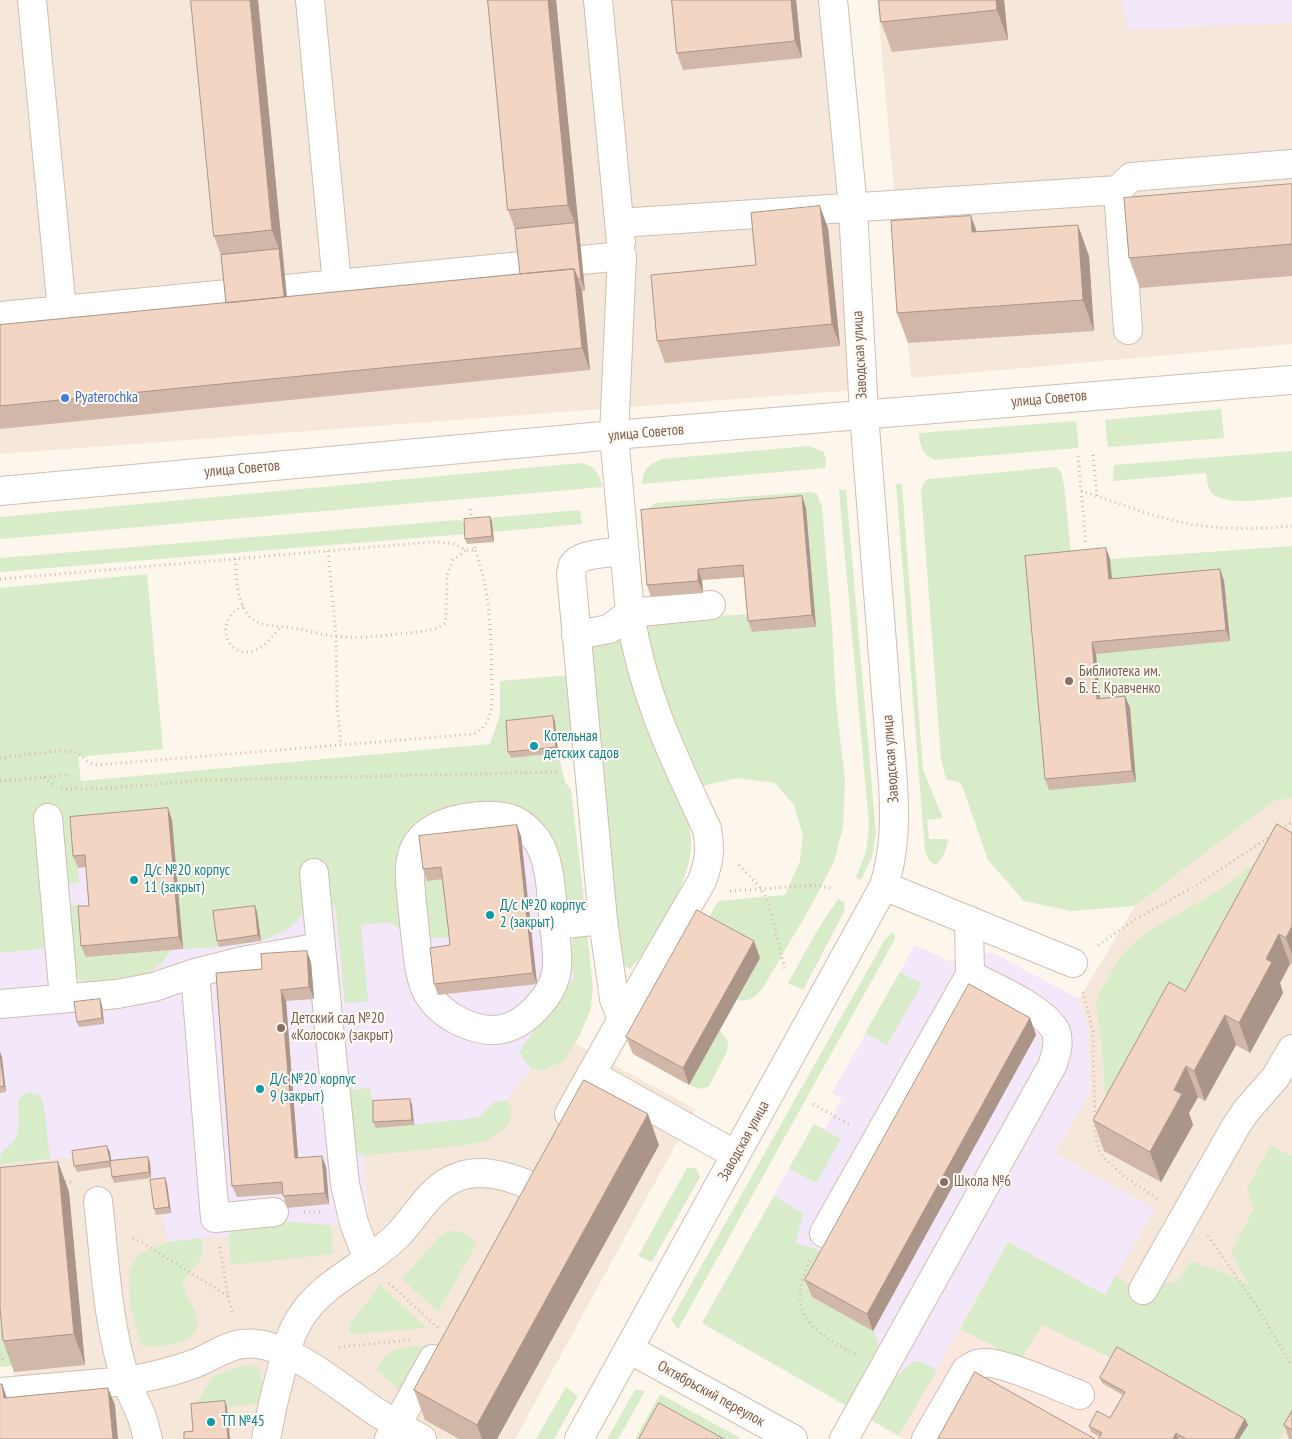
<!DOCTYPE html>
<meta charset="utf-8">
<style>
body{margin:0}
canvas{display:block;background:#fdf6ec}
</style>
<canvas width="1292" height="1439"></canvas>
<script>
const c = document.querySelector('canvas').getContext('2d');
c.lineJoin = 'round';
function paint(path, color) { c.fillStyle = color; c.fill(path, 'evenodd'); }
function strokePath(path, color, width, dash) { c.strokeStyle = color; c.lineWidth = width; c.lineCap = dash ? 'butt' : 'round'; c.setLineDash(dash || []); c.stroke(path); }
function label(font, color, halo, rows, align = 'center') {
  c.font = font + ' "PT Sans Narrow",sans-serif'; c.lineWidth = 4; c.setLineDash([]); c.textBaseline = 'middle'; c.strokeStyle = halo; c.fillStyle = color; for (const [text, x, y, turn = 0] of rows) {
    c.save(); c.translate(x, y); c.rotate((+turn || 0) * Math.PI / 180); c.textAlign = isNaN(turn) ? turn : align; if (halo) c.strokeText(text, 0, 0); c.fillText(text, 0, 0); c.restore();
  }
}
paint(new Path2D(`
 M0,0H819L857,390L0,454Z
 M877,0H1292V344L911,378Z
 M1292,798V1439H905L899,1436L1008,1242L1105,1295L1115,1276L1055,1153L1090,1093L1088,1026L1079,999L1135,906L1274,801Z
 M558,1034L695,1109L515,1439H118L18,1414L0,1224V1164L75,1157L112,1167L114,1183L151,1178L152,1186L163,1214L218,1237L228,1236L231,1264L331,1225L368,1221L362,1141Z`), '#f5e8da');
paint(new Path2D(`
 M1008,1242L1279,1439H905L899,1436Z`), '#fde8e0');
paint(new Path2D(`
 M1121,0H1292V23L1129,30Z
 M571,790L593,989L483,1130L362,1141L368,1221L331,1225L333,1254L231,1265L227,1236L167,1242L163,1214L156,1215L151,1178L114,1183L112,1167L77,1172L74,1157L0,1164V812Z
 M915,945L952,962L992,952L1079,999L1088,1026L1090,1093L1055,1153L1155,1209L1105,1295L1008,1242L899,1436L702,1323L814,1124L824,1129L842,1100L832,1093Z`), '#f3e8fa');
paint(new Path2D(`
 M1221,409L1224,438L1108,447L1105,420Z
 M1076,421L1079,448L935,460C922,454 920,447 919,433Z
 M808,446L824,452L826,460L825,468L642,484C644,469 647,465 662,459Z
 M1292,451V497C1273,498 1218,509 1209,489C1207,484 1207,478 1206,473L1113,481L1114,465Z
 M580,463C597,466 597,472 603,487L0,539V517Z
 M1056,467L1061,472L1064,485L1072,563L1101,710L1096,654L1113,591L1110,559L1292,546V798L1274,801L1135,906L1071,911L1024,901L988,860L961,783L946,779L941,759L921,489L925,481L929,479Z
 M896,484H902L923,770L943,818L927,820L929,839H948C946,855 934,879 925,851Z
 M839,490H846L876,833L872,857L861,880L856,877L866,852L869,825Z
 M810,492L817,494L822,507L832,626L836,701L845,781L843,827L834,862L812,904L763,988C754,998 751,1002 737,1000L760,958L704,927L718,901L785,895L800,861L803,835L794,805L775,783L737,778L706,785L685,800C687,816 692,834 691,850C687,887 655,942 630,969L623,965L619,957L592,641L654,620L751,614L753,632L816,627L806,508L645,514L647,509L655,503Z
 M580,510L582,524L493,532L492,523L488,518Z
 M458,520C466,522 466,526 466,534L0,572V558Z
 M147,574L163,749L78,757L81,781L490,744L500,715V681L570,675L573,727L572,734L557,738L555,722L511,758L558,753L565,782L571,790L584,900L560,902L521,836L446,878L452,937L432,938L406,932L388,922L361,925L368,1001L345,1003L335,905L305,908C295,929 281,933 261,941L257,912L216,917L219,947L183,949L172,820L75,828L79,883L66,884L49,948L0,953V588Z
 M1275,848L1114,1132L1105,1094L1102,1047L1096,1005L1098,996L1119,959L1131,945L1147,932L1218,891Z
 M838,899L845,903L844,912L803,990L788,983L818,929Z
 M80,904L86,957L171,950C165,959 160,966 151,972C137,981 89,991 77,977C70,969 68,919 67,905Z
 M587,932L593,989L590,1011L579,1037L563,1061L542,1071L531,1068L519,1052L574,977C571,962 567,948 576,933Z
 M894,932L895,939L678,1329L671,1320L884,941L890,934Z
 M900,972L922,984L887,1045L865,1033Z
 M720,1030L728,1041L727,1052L709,1086L701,1089L689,1085Z
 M369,1088L375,1107L376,1128L478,1118L494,1102L506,1101L512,1108L511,1119L503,1130L486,1141L465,1145L364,1156L355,1151L346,1090Z
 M29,1092L39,1094L44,1105L50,1159L0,1164C0,1145 9,1150 15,1139C21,1128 18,1111 18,1099Z
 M814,1124L841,1139L816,1183L789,1168Z
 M1271,1145L1290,1156L1292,1153V1416L1279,1439H1239L1115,1360L1042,1325L1021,1360L960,1329L1008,1242L1105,1295L1115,1276L1154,1297L1163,1283H1177L1191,1261L1225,1273L1248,1284L1231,1252L1254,1209L1247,1189Z
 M687,1168H696L700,1177L652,1262L638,1256Z
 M774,1196L803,1213L796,1243L835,1255L812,1297L873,1331L880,1347L878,1393L913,1362H922L937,1370L899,1436L702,1323Z
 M276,1221L331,1225L333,1254L231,1265L228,1236L238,1226Z
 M0,1224L13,1366L0,1367Z
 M448,1231L463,1232L477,1243L438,1312L402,1279L438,1238Z
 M202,1238C202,1243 203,1249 202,1254C200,1267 182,1275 183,1285C184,1296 195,1306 197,1317C201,1348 161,1346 141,1346L130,1304L129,1271L138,1255L167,1242Z
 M380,1285L426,1328L353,1334L349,1331L351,1323Z
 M426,1345L401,1392L376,1369C391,1346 402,1348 426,1345Z
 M248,1364L257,1366C265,1380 263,1389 258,1404L193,1410L213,1376Z
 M566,1387L578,1396L554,1439H536Z
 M635,1390L645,1391L618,1439H607Z
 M660,1394L742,1439H635Z`), '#d8ecc9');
const minor = new Path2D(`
 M32,0L62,310
 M310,0L337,284
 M598,0L621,242
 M1118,190L1131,177L1292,164
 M619,223L1118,190L1128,330
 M582,260L622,256L614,435L630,613L711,605
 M286,289L522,266
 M0,316L228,294
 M0,491L614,435L1292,380
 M576,635L609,629L630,613C642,693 673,756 707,829C711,850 709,862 702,881L622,1019
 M48,818L64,998
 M314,873L321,947
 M884,886L1073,963
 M969,920L970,975
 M554,925C551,898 552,863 537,840C531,832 523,824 514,820C489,810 436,818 419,841C408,855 409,875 411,892C412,906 414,920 415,933C418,953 418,974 427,992C440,1016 476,1034 502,1029C525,1025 551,997 556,974C559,959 556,941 554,925L603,920
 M195,973L242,961L321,947L345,1184L354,1223L368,1260
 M0,1004L117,994L154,987L195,973L215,1218L274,1212
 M591,1074L736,1155
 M569,1114L622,1019L614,999L603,920L571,573C572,570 572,567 573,565C580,553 611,553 624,551
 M98,1201C105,1261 107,1323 126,1381C150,1377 173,1372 196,1363C211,1357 226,1346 242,1344C283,1338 337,1385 369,1407C386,1419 404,1429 422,1439
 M824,1233L970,975C992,986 1047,1010 1056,1032C1060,1043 1056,1055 1052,1066L844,1439
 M1143,1290L1236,1126L1246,1111L1275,1078L1292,1049
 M629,1349L793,1439
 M0,1392L126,1381L142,1417L148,1439
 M266,1439C270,1416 275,1394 281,1372C285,1355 289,1337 298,1322C320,1282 366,1267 397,1236C415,1218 429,1190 453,1179C478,1167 505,1175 529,1185
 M389,1439L433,1359
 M579,1439L884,886C895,850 895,821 893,783L864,414L853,208L833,0
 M926,1439L966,1370C972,1366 977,1363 984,1363C1002,1361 1061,1388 1080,1395`);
strokePath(minor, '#d1beb0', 30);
strokePath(new Path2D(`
 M1093,455L1097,496C1126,506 1155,517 1185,523C1219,530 1257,529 1292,526
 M1078,456L1086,544
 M1081,491L1097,496
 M470,509L472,521
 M328,551L336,636L337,704L341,745
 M235,559C237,578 236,602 250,617C262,628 280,626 294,628C310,631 326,636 343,637C370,639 400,633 427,631L438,628L445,623L446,617L447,575L453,560L466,550
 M0,579L432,542L452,543L466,550H475L474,544
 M243,606C210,622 230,664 258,649C267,644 274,635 281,627
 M0,758C17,756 59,749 74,752C83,754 85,763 97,765L474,734C487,727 490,717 492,703C491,655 493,595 475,550
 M44,777L55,787
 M0,781L70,775
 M61,789H97L208,780L559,772
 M1281,829L1292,822
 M739,865L761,888L768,902L785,970
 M730,891L817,885L834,889
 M1098,945L1138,918L1202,882L1272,835
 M1083,992L1093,1031L1095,1131L1099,1150L1104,1158L1124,1176L1159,1200
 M813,1104L850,1125
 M60,1181L74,1182
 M304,1212H320
 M1208,1236L1256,1305L1292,1366
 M133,1238L143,1243L228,1296
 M220,1247L228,1296L233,1315
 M810,1261C805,1272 800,1284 800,1297C799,1326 835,1344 857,1355
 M389,1283L438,1328
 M339,1347L410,1340
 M0,1354L4,1362`), '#d9b8a5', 3, [1, 4]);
strokePath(minor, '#fff', 28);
paint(new Path2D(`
 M258,0L287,297L520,274L515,229L508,210L488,0H556L585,291H582L590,370L0,429V325L226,303L221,255L214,236Z
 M672,0H796L802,58L683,70L677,53Z
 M1004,0L1008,40L892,52L881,22Z
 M1292,184V276L1140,288L1129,258Z
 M971,216L977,232L1089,256L1094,331L908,343L897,313Z
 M828,228L840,346L665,363L657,341L756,265Z
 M802,496L806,508L816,627L752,632L748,621L744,577L702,580L703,593L651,597L647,585Z
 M490,517L492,522L494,542L467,544L465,539Z
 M1106,548L1110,559L1112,579L1220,569L1224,581L1230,641L1096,654L1100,698L1125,696L1130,708L1136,782L1049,790L1045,779Z
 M553,716L555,722L558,753L511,758L508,752Z
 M172,820L183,949L86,957L81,946L89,906L86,867L78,868L73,856Z
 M1292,832V965L1290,964L1280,983L1283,993L1250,1053L1236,1045L1205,1101L1198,1097L1189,1113L1193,1125L1161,1182L1104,1151L1093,1120L1185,991Z
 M521,836L537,984L438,995L434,984L450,945L443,879L427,881L423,869Z
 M255,906L257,912L261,941L219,947L217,941Z
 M760,958L689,1085L633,1054L626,1037Z
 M311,962L314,999L286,1001L298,1158L326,1167L329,1204L287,1208L283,1194L237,1197L232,1186L262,969Z
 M102,1005L104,1024L79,1027L77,1022Z
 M1030,1018L1036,1035L873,1331L812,1297L805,1280Z
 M0,1052L2,1058L6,1092L0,1093Z
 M410,1099L412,1105L414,1125L376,1128L373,1122Z
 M659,1145L497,1439H459L425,1420L414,1390Z
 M110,1152L111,1161L148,1157L150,1163L151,1178L114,1183L112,1177L111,1167L77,1172L74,1166Z
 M58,1162L69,1192L85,1365L14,1372L3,1341Z
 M165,1178L167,1184L171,1213L156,1215L154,1209Z
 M1100,1378L1245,1419L1248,1425L1239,1439H1098L1100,1437L1091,1432L1089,1426L1110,1418L1123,1395L1102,1383Z
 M1292,1411V1439H1289L1284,1425Z`), '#d1b7a8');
paint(new Path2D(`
 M250,0H258L289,320L285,308L279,249L272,230Z
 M548,0H556L585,291L581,279L575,223L568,205Z
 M791,0H796L802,58L795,41Z
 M996,0H1004L1008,40L997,10Z
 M820,206L828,228L840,346L832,324Z
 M971,216L982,246L972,232Z
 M1078,225L1089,256L1094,331L1083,300Z
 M574,269L582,291L590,370L582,348Z
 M802,496L806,508L816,627L812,615Z
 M490,517L492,522L494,542L492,536Z
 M1106,548L1110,559L1113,591L1109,579Z
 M698,569L702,580L703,593L698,581Z
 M1220,569L1224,581L1230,641L1226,630Z
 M1092,642L1096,654L1101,710L1097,699Z
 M1125,696L1130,708L1136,782L1132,771Z
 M553,716L555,722L558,753L556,747Z
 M168,808L172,820L183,949L179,937Z
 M517,825L521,836L537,984L533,973Z
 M255,906L257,912L261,941L258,935Z
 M1292,926V955L1286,938Z
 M1279,934L1290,964L1280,983L1283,993L1250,1053L1239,1023L1266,959Z
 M754,941L760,958L689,1085L683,1068Z
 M307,951L311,962L314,999L309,987Z
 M281,990L286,1001L299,1170L295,1158Z
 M100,999L102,1005L104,1024L102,1018Z
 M1225,1015L1236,1045L1205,1101L1194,1071Z
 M1030,1018L1036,1035L873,1331L867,1314Z
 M0,1052L2,1058L6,1092L4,1086Z
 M1186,1066L1198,1097L1189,1113L1193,1125L1161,1182L1150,1152L1174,1090Z
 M410,1099L412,1105L414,1125L412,1120Z
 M648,1114L659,1145L497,1439H482L477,1425Z
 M107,1146L110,1152L112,1167L110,1161Z
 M322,1156L326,1167L329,1204L325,1193Z
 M148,1157L150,1163L151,1178L149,1172Z
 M58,1162L69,1192L85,1365L74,1334Z
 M165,1178L167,1184L171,1213L169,1207Z
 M2,1384L8,1401L4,1398Z
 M108,1388L115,1405L118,1439H113Z
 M225,1401L227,1407L230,1439H228Z
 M1245,1419L1248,1425L1239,1439H1234Z
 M1176,1433L1178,1439H1173Z`), '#aa9588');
const building = new Path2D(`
 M191,0H250L272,230L214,236Z
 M488,0H548L568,205L508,210Z
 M672,0H791L795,41L677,53Z
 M879,0H996L997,10L881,22Z
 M1292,184V244L1129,258L1124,198Z
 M820,206L832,324L657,341L651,275L756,265L751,213Z
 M971,216L972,232L1078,225L1083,300L897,313L891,221Z
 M575,223L581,279H578L574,269L520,274L515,229Z
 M279,249L284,297L226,303L221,255Z
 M574,269L582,348L0,406V325Z
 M802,496L812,615L748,621L743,565L698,569V581L647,585L641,510Z
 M490,517L492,536L465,539L464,519Z
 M1106,548L1109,579L1220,569L1226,630L1092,642L1097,699L1125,696L1132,771L1045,779L1025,556Z
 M553,716L556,747L508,752L506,721Z
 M168,808L179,937L81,946L78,906H89L87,881L85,855L73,856L70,817Z
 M1277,824L1292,833V832V926L1286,938L1279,934L1266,959L1272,962L1239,1023L1225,1015L1194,1071L1186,1066L1174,1090L1182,1094L1150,1152L1093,1120L1169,982L1185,991Z
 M517,825L533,973L434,984L430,948L450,945L448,926L441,867L423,869L419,836Z
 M255,906L258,935L217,941L213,911Z
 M697,910L754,941L683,1068L626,1037Z
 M307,951L309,987L281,990L295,1158L322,1156L325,1193L283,1196L282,1182L232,1186L216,973L262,969L261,954Z
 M969,984L1030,1018L867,1314L805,1280Z
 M100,999L102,1018L77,1022L74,1002Z
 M0,1053L4,1086L0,1087Z
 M584,1080L648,1114L477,1425L414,1390Z
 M410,1099L412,1120L373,1122V1101Z
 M107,1146L110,1161L74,1166L72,1151Z
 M148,1157L149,1172L112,1177L110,1161Z
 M58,1162L74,1334L3,1341L0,1308V1168Z
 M165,1178L169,1207L154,1209L150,1180Z
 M1117,1347L1245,1419L1234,1439H1186L1176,1433L1173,1439H1098L1102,1433L1089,1426L1097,1411L1110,1418L1125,1392L1100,1378Z
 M975,1372L1095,1439H938Z
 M0,1384H2L4,1398L108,1388L113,1439H0Z
 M225,1401L228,1439H184V1432L193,1431L191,1404Z
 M659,1403L724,1439H639Z
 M1292,1411V1430L1284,1425Z`);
paint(building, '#f3d5c3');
strokePath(building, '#aa9588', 1);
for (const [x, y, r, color] of [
 [65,398,5,"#3f7fe0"],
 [1069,681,5,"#8d6e63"],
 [534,746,5,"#0f9aa8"],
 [134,880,5,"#0f9aa8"],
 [490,915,5,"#0f9aa8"],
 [281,1028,5,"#8d6e63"],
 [260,1089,5,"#0f9aa8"],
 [944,1182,5,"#8d6e63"],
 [211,1422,5,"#0f9aa8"]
]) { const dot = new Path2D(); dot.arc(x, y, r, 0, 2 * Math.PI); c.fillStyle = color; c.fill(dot); strokePath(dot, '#fffaf3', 2); }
label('15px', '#7a5c4d', '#fffaf3', [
 ["Заводская улица",860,355,-93],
 ["улица Советов",1049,399,-5],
 ["улица Советов",646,433,-5],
 ["улица Советов",242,469,-5],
 ["Заводская улица",891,759,-94],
 ["Заводская улица",744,1141,-61],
 ["Октябрьский переулок",711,1394,29]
]);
label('15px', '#366cbe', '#fffaf3', [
 ["Pyaterochka",75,398]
], 'left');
label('15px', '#785e54', '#fffaf3', [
 ["Библиотека им.",1079,672],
 ["Б. Е. Кравченко",1079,689],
 ["Детский сад №20",291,1019],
 ["«Колосок» (закрыт)",291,1036],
 ["Школа №6",954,1182]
], 'left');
label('15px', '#0d838f', '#fffaf3', [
 ["Котельная",544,737],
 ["детских садов",544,754],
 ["Д/с №20 корпус",144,871],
 ["11 (закрыт)",144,888],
 ["Д/с №20 корпус",500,906],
 ["2 (закрыт)",500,923],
 ["Д/с №20 корпус",270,1080],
 ["9 (закрыт)",270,1097],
 ["ТП №45",221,1422]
], 'left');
</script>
